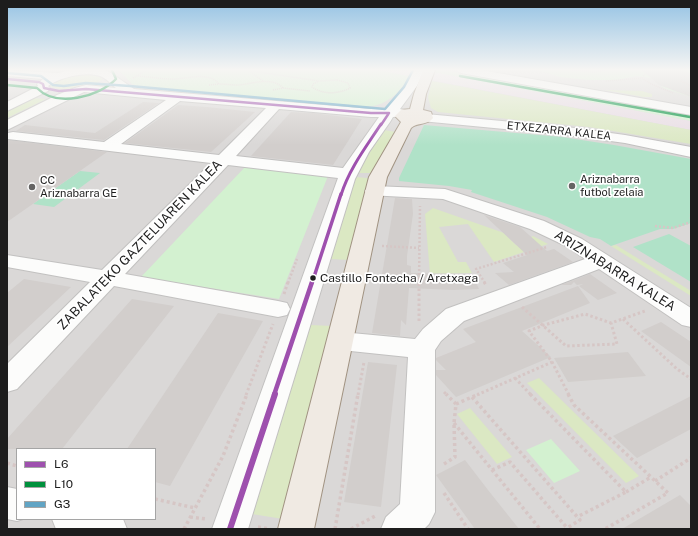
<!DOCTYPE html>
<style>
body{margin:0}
#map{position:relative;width:698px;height:536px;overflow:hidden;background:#ebe8e5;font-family:"Public Sans",sans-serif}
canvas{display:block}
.frame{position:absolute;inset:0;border:8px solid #1d1d1d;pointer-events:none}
.legend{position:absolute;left:16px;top:448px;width:140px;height:72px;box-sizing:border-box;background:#fff;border:1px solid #a5a5a5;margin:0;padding:5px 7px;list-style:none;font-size:12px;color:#1d1d1d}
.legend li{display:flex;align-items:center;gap:8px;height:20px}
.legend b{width:20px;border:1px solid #a5a5a5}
</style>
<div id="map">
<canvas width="698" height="536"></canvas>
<div class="frame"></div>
<ul class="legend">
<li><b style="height:5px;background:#9e50ae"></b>L6</li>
<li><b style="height:5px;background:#00913d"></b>L10</li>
<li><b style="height:5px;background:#61a4c4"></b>G3</li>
</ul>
</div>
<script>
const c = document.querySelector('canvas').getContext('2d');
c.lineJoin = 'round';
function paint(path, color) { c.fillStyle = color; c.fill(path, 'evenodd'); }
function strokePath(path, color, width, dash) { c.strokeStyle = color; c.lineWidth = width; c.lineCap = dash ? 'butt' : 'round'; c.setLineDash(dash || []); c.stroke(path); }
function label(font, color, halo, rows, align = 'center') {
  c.font = font + ' "Public Sans",sans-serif'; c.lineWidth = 3.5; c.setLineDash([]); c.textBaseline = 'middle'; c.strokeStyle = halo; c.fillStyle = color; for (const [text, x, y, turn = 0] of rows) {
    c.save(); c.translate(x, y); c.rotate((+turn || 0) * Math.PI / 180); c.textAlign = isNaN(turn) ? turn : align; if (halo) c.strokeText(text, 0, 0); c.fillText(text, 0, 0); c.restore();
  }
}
paint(new Path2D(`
 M7,70H691V529H7ZM17,449H155V519H17Z`), '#dad8d7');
paint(new Path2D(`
 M377,70H423L691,121V130Z`), '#e9dde5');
paint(new Path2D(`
 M92,74L98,76L102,79C94,89 58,94 49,85C59,75 78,74 92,74Z
 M432,81L691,130V144L589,127L438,112L431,108L428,97Z
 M605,90L642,91L652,94V97H644Z
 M32,98L46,99L7,118V109Z
 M384,130L396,132L373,173H357Z
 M356,177L367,178L370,180L349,260L330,259Z
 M433,208L504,233L516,245L535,241L531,237L533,236L548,244L494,262L468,224L439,227L458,262H466L472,273L430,274L425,214Z
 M616,245L691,291V296L611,246Z
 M310,325L332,326L283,519L252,514Z
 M539,378L639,476L626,483L527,383Z
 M470,408L512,457L497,464L457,414Z`), '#dbe8c3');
paint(new Path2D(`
 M119,70H377L409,76C403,89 391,101 377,105C372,107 366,106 361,106L141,87L132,84Z
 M423,70H444L691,115V121Z
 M538,70H691V97L664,88L651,78L636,76L617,80H589L560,77Z
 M245,167L328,176L279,299L141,277Z
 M551,439L580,471L554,483L526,450Z`), '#d3f1d0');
paint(new Path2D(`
 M424,125L562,137L614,145L691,159V223L673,229H660L611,246L600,239L590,237L547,217L471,192L472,190L449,186L399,181V178Z
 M80,171L100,173L54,207L33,204Z
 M669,234L691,246V282L633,247Z`), '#b0e2c8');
paint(new Path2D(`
 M642,70H679L691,74V97L659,85Z
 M143,102L159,103L104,140L16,131L25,125L95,133Z
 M178,105L207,107L255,112L211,152L125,143Z
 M291,112L313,113L362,119L333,165L251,156Z
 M7,140H8L107,152L7,222Z
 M395,198L412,199L413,214L407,256V265L411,266V273L472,274L479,289L453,290L409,288L406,325L401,320L400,336L372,333Z
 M484,215L520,227L547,251L554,249L573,262L509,285L495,273L514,272L503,263L527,255Z
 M590,274L597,279L617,293L598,300L579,286L583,284L577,285L574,282L571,285H561Z
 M24,279L71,287L7,347V293Z
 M578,286L590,303L522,331L551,357L456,397L436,375V370H446L436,360V358L476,342L463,329Z
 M132,299L174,306L62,449H7V439Z
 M218,313L263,321L170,486L155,482V449H127Z
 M661,322L691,342V367L641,331Z
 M628,352L646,376L568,382L554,358Z
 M368,362L397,365L381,507L344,502Z
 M691,396V429L637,458L613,436Z
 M465,460L488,490L519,529H475L436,475Z
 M680,495L691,506V529H622Z`), '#d2cecc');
const minor = new Path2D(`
 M7,70L58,73L70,70H105L111,73L134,89L371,109H386L406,84L414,70H425L417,86L400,109L405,110L407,113L405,116L393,117L390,122L369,152L355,179L248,529H212L338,178L228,165L125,274L278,301L287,303L290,309L287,315L278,317L114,286L17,389L7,392V364L90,282L7,267V255L102,270L211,163L8,139V133L13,132L104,142L166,100L84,92L7,130V120L57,95L75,88L86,85L116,88C111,84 106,78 100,76C85,71 61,77 48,86L50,88L48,91L7,111V102L38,86L37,84L43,79L7,76ZM180,101L266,108L219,155L121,144ZM279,109L371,117H379L343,168L236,156Z
 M456,70H481L691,107V115L461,73Z
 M426,114L567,127L625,135L691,147V157L625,143L567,135L421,121L419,118L421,115Z
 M374,186L445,189L544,221L582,239L691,308V327L682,325L599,269L464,321L441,341L435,350V512L429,524L424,529H381L386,517L400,504L408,357L341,350L332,347L328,341L332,335L341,332L415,339L423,329L446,309L585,259L568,247L530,229L443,199L368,195L365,191L368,187Z
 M7,487L17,489V519H23L17,521L7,519Z
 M52,519H123L127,529H56Z`);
const major = new Path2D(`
 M423,70H435L426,94L423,110L431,112L433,118C427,126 417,122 411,128L387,177L314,529H278L369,177L401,122L395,116L401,110L410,109L414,94Z`);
strokePath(minor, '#c2c1c0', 2);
strokePath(major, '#a19382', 2);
strokePath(new Path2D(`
 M245,70L319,81
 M572,70L594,72L605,70
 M681,70L691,74
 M249,71L263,81
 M691,75L681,77V81L691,86
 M138,76C150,77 162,79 173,79C187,79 209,71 219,84C225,84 232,85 238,85C252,84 272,76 283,88
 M133,78L147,70
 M642,78L647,71L646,70
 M337,80L348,83L350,88C338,94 324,95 312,87L313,84L319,81Z
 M606,81L642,78L651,84L673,93
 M209,85L219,84
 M273,90L283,88L310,91`), '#d6c6c5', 1.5, [1, 1]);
strokePath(new Path2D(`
 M655,226L673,228L691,222V214
 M382,246L419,248
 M288,283L297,259
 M419,283L420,206
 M485,283L476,269L547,247`), '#d6c6c5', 2.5, [2, 2]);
strokePath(new Path2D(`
 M484,282L486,285
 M284,294L288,282
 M522,307L566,346L617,344L611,323L645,311
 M623,319L677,369L691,379
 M419,321V282
 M515,378L531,395
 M444,392L447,395
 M246,395L273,324
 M358,395L364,362
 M477,395L552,362
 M569,395L552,362L529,331L544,325L585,314L611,323`), '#d6c6c5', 3, [2.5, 2.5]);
strokePath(new Path2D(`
 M530,394L626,492L577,517
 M568,394L574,405L668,493L605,529
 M472,397L580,520L567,528
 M456,404L479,394
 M454,423L540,529
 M7,463L17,466
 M444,464L455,457L454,423L456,404L446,394
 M492,470L510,462L568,529
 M655,481L691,458
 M626,492L651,477
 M444,493L468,529
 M155,499L195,508
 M190,517L206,519
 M258,527L270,529
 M184,529L223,456L247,394
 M335,529L358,394
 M351,529L377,515`), '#d6c6c5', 3.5, [3, 3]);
paint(minor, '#fcfcfb');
paint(major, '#f0eae3');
strokePath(new Path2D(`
 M7,79L39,82L43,84L44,88L59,91L86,89L371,113H389
 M381,125L389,113`), '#9e50ae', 2.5);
strokePath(new Path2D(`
 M341,195C349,169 366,147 381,124`), '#9e50ae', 3);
strokePath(new Path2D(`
 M312,283L341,194`), '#9e50ae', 3.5);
strokePath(new Path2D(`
 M274,395L312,282`), '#9e50ae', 4.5);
strokePath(new Path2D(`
 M230,529L275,394`), '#9e50ae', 6);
strokePath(new Path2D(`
 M460,76L690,117
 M7,85L37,88C56,108 99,97 116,79L112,70`), '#00913d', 2.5);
strokePath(new Path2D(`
 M8,73L41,76L53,85L64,86L86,83L130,86L385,109L404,87L413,70`), '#61a4c4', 2.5);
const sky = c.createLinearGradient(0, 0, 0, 145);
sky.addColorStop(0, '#95c3e4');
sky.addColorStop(0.48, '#f6f5f3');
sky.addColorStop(1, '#f6f5f300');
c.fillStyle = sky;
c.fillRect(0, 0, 698, 145);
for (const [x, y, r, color] of [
 [572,186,4,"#656463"],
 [32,187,4,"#656463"],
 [313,278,3.5,"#1d1d1d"]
]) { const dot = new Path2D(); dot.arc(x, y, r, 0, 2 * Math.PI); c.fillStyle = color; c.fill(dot); strokePath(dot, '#fff', 1.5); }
label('11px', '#1d1d1d', '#fff', [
 ["ETXEZARRA KALEA",559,131,6]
]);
label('11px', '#1d1d1d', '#fff', [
 ["Ariznabarra",580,180],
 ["futbol zelaia",580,193],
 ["CC",40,181],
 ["Ariznabarra GE",40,194]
], 'left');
label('12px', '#1d1d1d', '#fff', [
 ["Castillo Fontecha / Aretxaga",320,278]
], 'left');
label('13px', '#1d1d1d', '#fff', [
 ["ZABALATEKO GAZTELUAREN KALEA",140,245,-46],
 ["ARIZNABARRA KALEA",615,271,32]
]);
</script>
